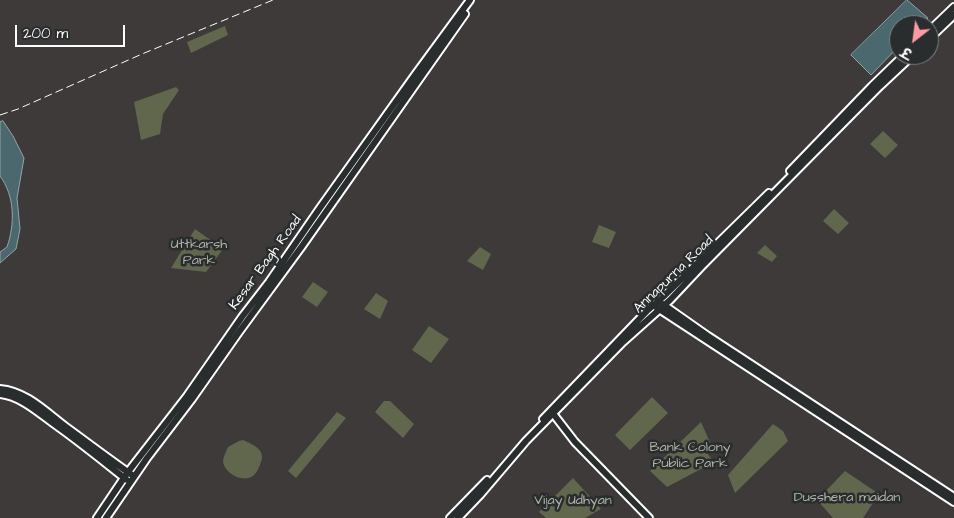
<!DOCTYPE html>
<meta charset="utf-8">
<style>
body{margin:0}
#map{position:relative;width:954px;height:518px;overflow:hidden;background:#3d3a39;font-family:"Architects Daughter","Playpen Sans Deva",sans-serif}
canvas{display:block}
.north{position:absolute;left:889px;top:15px;width:50px;height:50px;box-sizing:border-box;background:#2a2d2e;border:1px solid #7f8182;border-radius:50%;rotate:210deg;font-size:14px;font-weight:700;line-height:20px;text-align:center;color:#fff}
.north::after{content:'';display:block;margin:auto;width:18px;height:22px;background:#ff9aa2;clip-path:polygon(50% 0,100% 100%,50% 72%,0 100%)}
.scale{position:absolute;left:15px;top:25px;width:110px;height:22px;box-sizing:border-box;border:2px solid #fff;border-top:0;padding-left:6px;font-size:15px;line-height:18px;white-space:nowrap;color:#fff;-webkit-text-stroke:4px #2a2d2e;paint-order:stroke}
</style>
<div id="map">
<canvas width="954" height="518"></canvas>
<div class="north">उ</div>
<div class="scale">200 m</div>
</div>
<script>
const c = document.querySelector('canvas').getContext('2d');
c.lineJoin = 'round';
function paint(path, color) { c.fillStyle = color; c.fill(path, 'evenodd'); }
function strokePath(path, color, width, dash) { c.strokeStyle = color; c.lineWidth = width; c.lineCap = dash ? 'butt' : 'round'; c.setLineDash(dash || []); c.stroke(path); }
function label(font, color, halo, rows, align = 'center') {
  c.font = font + ' "Architects Daughter",sans-serif'; c.lineWidth = 5; c.setLineDash([]); c.textBaseline = 'middle'; c.strokeStyle = halo; c.fillStyle = color; for (const [text, x, y, turn = 0] of rows) {
    c.save(); c.translate(x, y); c.rotate((+turn || 0) * Math.PI / 180); c.textAlign = isNaN(turn) ? turn : align; if (halo) c.strokeText(text, 0, 0); c.fillText(text, 0, 0); c.restore();
  }
}
paint(new Path2D(`
 M225,26L228,35L191,53L187,42Z
 M176,87L179,90L163,114L160,134L141,140L134,102Z
 M883,131L898,145L885,158L870,144Z
 M834,209L849,223L838,234L823,221Z
 M599,225L616,232L609,248L592,242Z
 M195,229L223,249L206,272L171,268Z
 M765,245L777,256L772,262L757,253Z
 M480,247L491,254L483,270L467,261Z
 M313,282L328,292L317,307L302,297Z
 M376,293L388,301L380,319L364,309Z
 M429,326L449,339L431,363L412,350Z
 M652,397L668,413L630,450L615,435Z
 M384,401H390L414,424L403,438L375,412Z
 M337,412L346,418L296,478L288,471Z
 M701,422L712,447L707,453L714,462L667,487L650,471Z
 M773,424L783,431L788,441L735,493L728,475Z
 M243,440C251,444 263,448 262,458C262,460 260,463 260,465C258,469 257,472 254,475C244,484 225,474 223,462C223,457 226,452 228,447L239,441Z
 M845,471L879,494L863,518H833L817,500Z
 M573,478L601,509L585,518H546L539,512Z`), '#61674c');
const water = new Path2D(`
 M907,0L928,18L921,25H899V46L871,75L851,55Z
 M3,121L13,136L24,158L17,198L20,229L16,249L0,263V252L7,247C15,224 15,196 0,176V122Z`);
paint(water, '#4b686e');
strokePath(water, '#93a4a8', 1);
const secondary = new Path2D(`
 M929,31L954,7
 M929,39L954,15
 M790,171L872,86L904,55
 M661,303L708,336L954,497
 M656,307L954,502
 M0,389C26,391 46,412 66,427C88,443 109,459 132,475
 M0,394C21,396 40,414 57,426C81,443 104,462 127,480
 M551,411L575,442L649,518
 M543,419L648,310L663,297L769,193
 M97,518L128,472L187,396L242,317L269,282L320,208L415,75L470,0
 M106,518L147,458L192,399L239,332L302,246L465,14
 M450,518L487,480
 M458,518L480,495L526,441L623,342L670,300L701,267L880,86L913,55`);
strokePath(secondary, '#fff', 10);
strokePath(secondary, '#2a2d2e', 6);
strokePath(new Path2D(`
 M0,115L18,109L142,54L273,0`), '#fff', 1, [8, 4]);
label('14px', '#b0b3a6', '#2a2d2e', [
 ["Uttkarsh",199,245],
 ["Park",199,261],
 ["Bank Colony",690,448],
 ["Public Park",690,464],
 ["Dusshera maidan",847,498],
 ["Vijay Udhyan",573,501]
]);
label('14px', '#fff', '#2a2d2e', [
 ["Kesar Bagh Road",266,263,-54],
 ["Annapurna Road",674,275,-44]
]);
</script>
